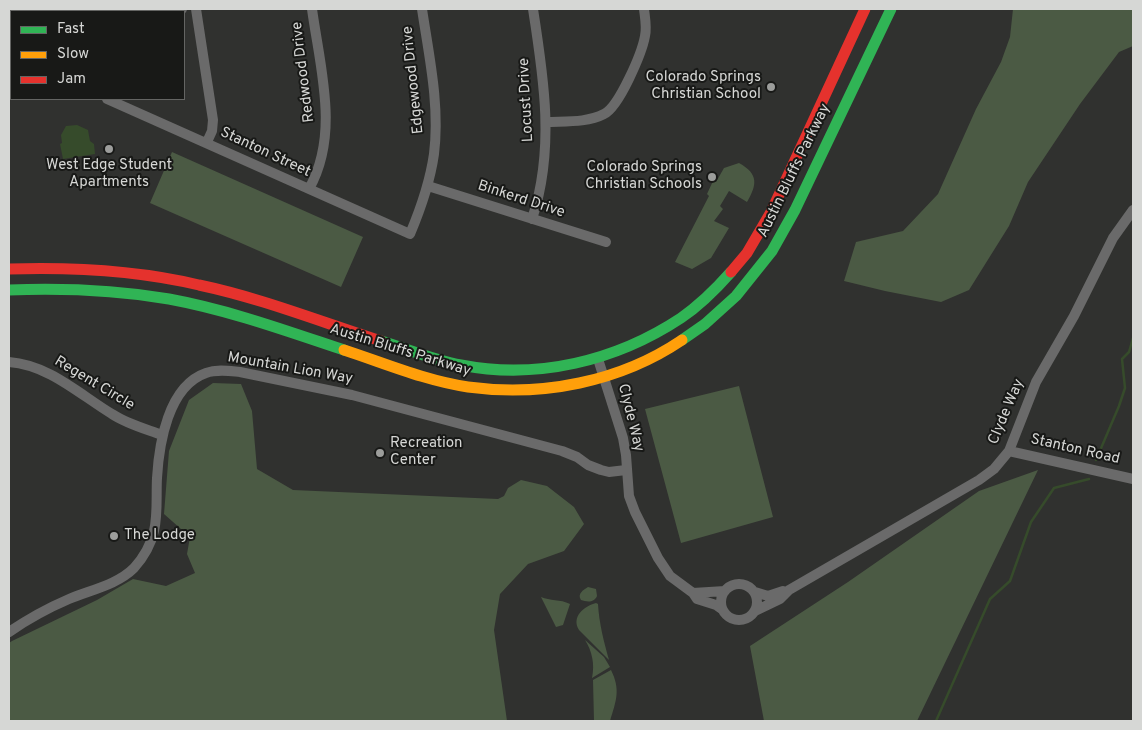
<!DOCTYPE html>
<style>
body{margin:0}
#map{position:relative;width:1142px;height:730px;overflow:hidden;background:#30312f;font-family:Overpass,sans-serif}
canvas{display:block}
.frame{position:absolute;inset:0;border:10px solid #d6d7d5;pointer-events:none}
.legend{position:absolute;left:10px;top:10px;width:175px;height:90px;box-sizing:border-box;background:#181917;border:1px solid #646563;margin:0;padding:6px 9px;list-style:none;font-size:15px;color:#d6d7d5}
.legend li{display:flex;align-items:center;gap:10px;height:25px}
.legend b{width:25px;border:1px solid #646563}
</style>
<div id="map">
<canvas width="1142" height="730"></canvas>
<div class="frame"></div>
<ul class="legend">
<li><b style="height:6px;background:#30b455"></b>Fast</li>
<li><b style="height:6px;background:#ff9f0a"></b>Slow</li>
<li><b style="height:6px;background:#e5322d"></b>Jam</li>
</ul>
</div>
<script>
const c = document.querySelector('canvas').getContext('2d');
c.lineJoin = 'round';
function paint(path, color) { c.fillStyle = color; c.fill(path, 'evenodd'); }
function strokePath(path, color, width, dash) { c.strokeStyle = color; c.lineWidth = width; c.lineCap = dash ? 'butt' : 'round'; c.setLineDash(dash || []); c.stroke(path); }
function label(font, color, halo, rows, align = 'center') {
  c.font = font + ' Overpass,sans-serif'; c.lineWidth = 4; c.setLineDash([]); c.textBaseline = 'middle'; c.strokeStyle = halo; c.fillStyle = color; for (const [text, x, y, turn = 0] of rows) {
    c.save(); c.translate(x, y); c.rotate((+turn || 0) * Math.PI / 180); c.textAlign = isNaN(turn) ? turn : align; if (halo) c.strokeText(text, 0, 0); c.fillText(text, 0, 0); c.restore();
  }
}
paint(new Path2D(`
 M1013,9H1133V46L1119,52L1080,104L1028,182L1009,226L969,290L941,302L885,291L844,281L856,242L903,231L938,194L976,109L1001,62L1010,37Z
 M172,152L363,237L341,287L150,203Z
 M739,163C759,174 757,185 747,202L729,191L720,206L723,209L714,221L729,228L711,258L692,269L675,262L709,196L707,194L713,181L716,182L724,168Z
 M213,383L241,384L252,411L257,469L293,490L498,499L504,496L508,488L521,480L547,486L574,507L584,524L564,551L528,564L500,594L494,630L507,721H9V643L12,641L97,600L133,579L166,586L195,573L187,554L190,537L164,514L169,451L189,400Z
 M739,386L773,517L681,543L645,409Z
 M1038,470L917,721H764L750,646L848,582L979,491Z
 M588,587L596,589L597,596C594,603 587,602 581,600C577,594 583,590 588,587Z
 M541,597C550,601 560,599 570,604L563,625L556,627Z
 M596,603L598,604C599,623 604,642 609,660L579,630C571,617 584,606 596,603Z
 M585,640L604,657L610,667L592,678C595,664 592,651 585,640Z
 M611,670C621,690 616,701 610,721H594L593,680Z`), '#4b5a44');
paint(new Path2D(`
 M77,125L88,130L90,141L94,144L95,154L63,159L60,144L62,143L61,135L66,126Z`), '#364b2b');
strokePath(new Path2D(`
 M1096,460L1119,406L1125,388L1122,359L1129,352L1133,338
 M936,721L990,599L1010,581L1031,522L1054,488L1089,479`), '#364b2b', 2.5);
strokePath(new Path2D(`
 M196,9L213,120L212,131L207,142
 M172,10L182,9
 M17,11L19,9
 M9,18L11,16
 M9,54L11,55
 M107,99L410,234C421,208 430,182 434,154C440,105 429,56 422,9
 M546,122C565,121 587,123 604,114C619,107 642,53 645,36C647,27 645,18 644,9
 M428,186L606,242
 M309,189C340,134 320,68 312,9
 M532,219C555,150 544,79 533,9
 M598,359L623,438L626,455L629,496L635,512L658,558L670,576L693,593L697,599L716,605L723,610
 M9,362C49,365 79,394 112,414C127,424 146,429 162,435
 M1009,451L1133,479
 M721 602a18 18 0 1 1 36 0a18 18 0 1 1-36 0Z
 M755,592L768,596L783,591
 M693,593L725,591
 M755,611L780,599L789,590L979,480L994,469L1009,451L1036,382L1074,316L1113,238L1133,210
 M9,632C28,619 48,608 69,599C90,590 117,585 134,568C143,558 151,544 154,531C158,514 156,496 157,478C159,444 168,386 206,373C217,369 229,371 240,372L352,395L562,451L577,457L588,465L601,470L609,472L626,470`), '#6a6a6a', 10);
strokePath(new Path2D(`
 M9,290C63,288 116,290 169,299C229,310 287,331 344,350
 M682,340L705,324L736,296L772,251L795,210L891,9
 M381,341C408,349 433,360 461,365C537,380 616,361 681,318C700,305 716,289 731,272`), '#30b455', 11);
strokePath(new Path2D(`
 M344,350C384,363 426,381 468,387C542,397 620,382 682,340`), '#ff9f0a', 11);
strokePath(new Path2D(`
 M9,269C73,267 136,270 199,285C261,298 321,322 381,341
 M731,272L747,253L771,212L865,9`), '#e5322d', 11);
for (const [x, y, r, color] of [
 [771,87,5,"#9c9d9b"],
 [109,149,5,"#9c9d9b"],
 [712,177,5,"#9c9d9b"],
 [380,453,5,"#9c9d9b"],
 [114,536,5,"#9c9d9b"]
]) { const dot = new Path2D(); dot.arc(x, y, r, 0, 2 * Math.PI); c.fillStyle = color; c.fill(dot); strokePath(dot, '#181917', 2); }
label('15px', '#d6d7d5', '#181917', [
 ["Redwood Drive",304,72,-97],
 ["Edgewood Drive",414,80,-96],
 ["Locust Drive",527,100,-93],
 ["Stanton Street",265,153,25],
 ["Austin Bluffs Parkway",795,171,-64],
 ["Binkerd Drive",521,200,18],
 ["Austin Bluffs Parkway",400,351,17],
 ["Mountain Lion Way",290,369,10],
 ["Regent Circle",94,384,31],
 ["Clyde Way",1007,412,-67],
 ["Clyde Way",630,418,76],
 ["Stanton Road",1075,450,13]
]);
label('15px', '#d6d7d5', '#181917', [
 ["Colorado Springs",761,78],
 ["Christian School",761,95],
 ["West Edge Student",109,166,"center"],
 ["Apartments",109,183,"center"],
 ["Colorado Springs",702,168],
 ["Christian Schools",702,185],
 ["Recreation",390,444,"left"],
 ["Center",390,461,"left"],
 ["The Lodge",124,536,"left"]
], 'right');
</script>
